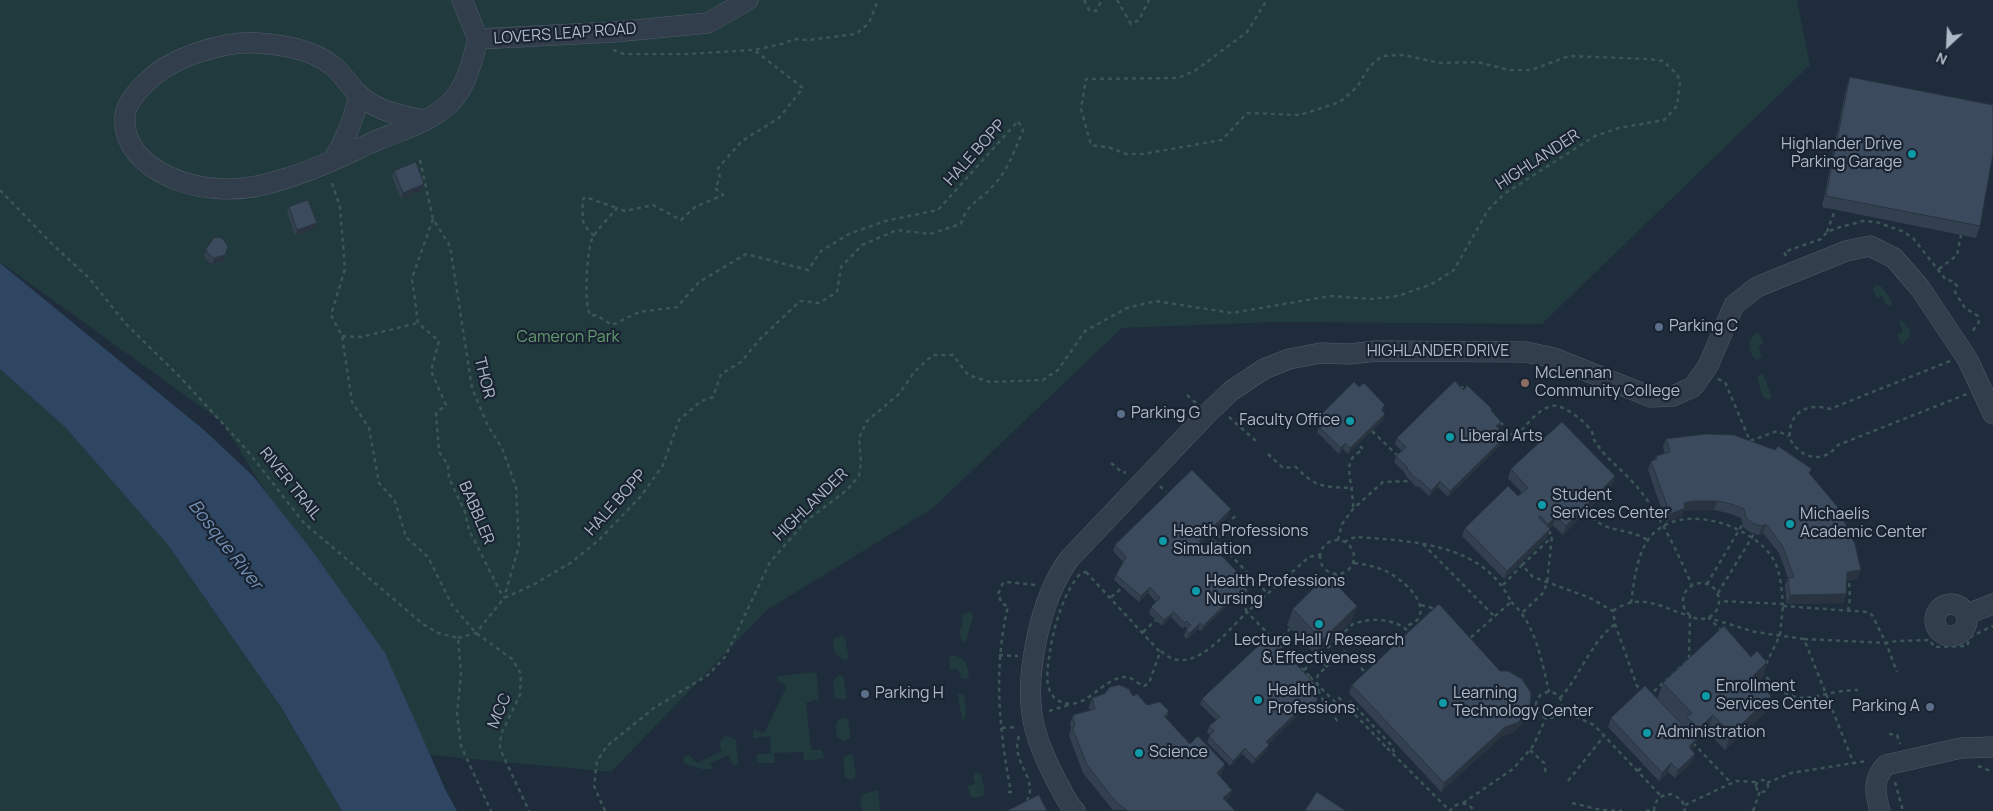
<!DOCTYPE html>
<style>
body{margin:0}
#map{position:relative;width:1993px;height:811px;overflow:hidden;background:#1f2c3c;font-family:Manrope,sans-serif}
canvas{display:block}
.north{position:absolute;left:1923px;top:20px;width:50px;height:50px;-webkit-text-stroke:4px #192331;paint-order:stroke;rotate:205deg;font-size:14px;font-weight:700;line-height:20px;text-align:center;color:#aeb9c8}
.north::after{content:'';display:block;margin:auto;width:18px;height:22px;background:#aeb9c8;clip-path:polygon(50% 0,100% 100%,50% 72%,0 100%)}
</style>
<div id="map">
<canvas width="1993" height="811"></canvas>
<div class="north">N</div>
</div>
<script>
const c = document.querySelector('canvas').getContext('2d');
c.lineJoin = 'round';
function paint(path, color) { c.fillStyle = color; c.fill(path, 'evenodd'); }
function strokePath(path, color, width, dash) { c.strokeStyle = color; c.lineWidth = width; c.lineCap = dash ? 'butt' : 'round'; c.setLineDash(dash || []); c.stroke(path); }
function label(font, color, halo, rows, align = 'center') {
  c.font = font + ' Manrope,sans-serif'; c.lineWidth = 4.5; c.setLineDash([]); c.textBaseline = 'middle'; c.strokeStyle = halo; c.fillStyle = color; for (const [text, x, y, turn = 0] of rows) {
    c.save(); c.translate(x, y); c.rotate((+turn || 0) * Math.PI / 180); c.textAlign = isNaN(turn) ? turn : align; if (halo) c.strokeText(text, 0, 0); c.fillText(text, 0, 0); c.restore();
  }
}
paint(new Path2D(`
 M0,0H1797L1810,65L1542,324L1277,322L1122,328L933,508L767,610L611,772L430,755L222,422L0,262Z
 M1877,285L1882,287L1892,301L1891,306L1886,305L1882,296L1877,299L1873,289Z
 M1901,320L1909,329L1910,336L1903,344L1900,343L1897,334L1903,332L1899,322Z
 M1756,333H1759L1764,344L1758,346L1762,356L1757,360C1747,353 1747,340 1756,333Z
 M0,369L66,428L168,545L281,707L342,811H0Z
 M1763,374L1772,397L1769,400L1763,397L1757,377Z
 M971,611L973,616L966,640L962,643L959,629L963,626L962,615Z
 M842,635L845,638L849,658L846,660C835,657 831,649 834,638Z
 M949,656H957L966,662L969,675L967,679L961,678L958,669L950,670Z
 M815,672L817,675L819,699L806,703L811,750H822L824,758L804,761L803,752L774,753L775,763H757L756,755L771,753L770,736L754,738L753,731L754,729L764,733L787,686L777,681L778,676Z
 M839,675L843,676L847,697L844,700L838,699L835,696L833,680Z
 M958,694H962L965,698L966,716L962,721Z
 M845,717L848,719L851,738L844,741L837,737L836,725L839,719Z
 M726,735L736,740L738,765H733L729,755L710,763L713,769H702L684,763V758L689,755L697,763L722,751L719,742Z
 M851,754L853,756L856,777L851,780L845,777L843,758Z
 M975,772L981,774L985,793L983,796L974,798L970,796L968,786L975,784L973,775Z
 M876,790L878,792L880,811H863L860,804L862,795Z`), '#213a3d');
paint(new Path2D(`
 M0,263L204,430L253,476L310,548L385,653L446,791L457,811H342L281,707L168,545L66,428L0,369Z`), '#2f4663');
const minor = new Path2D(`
 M462,0L478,39
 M478,39L614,32L708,23L748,0
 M423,120C400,115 375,111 357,93C349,85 342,73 333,66C312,49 283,45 257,43C224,41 172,57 149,80C139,89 126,103 125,116C121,160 174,185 212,188C236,191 264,186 287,178C317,169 345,155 373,142C398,131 432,122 451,102C467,85 472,61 478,39
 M333,160C346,139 354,120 359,95
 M1935 620a16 16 0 1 1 32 0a16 16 0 1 1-32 0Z
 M1967,614L1993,604
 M1075,811C1067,803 1063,792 1057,782C1048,765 1040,747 1035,729C1022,681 1040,597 1070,558L1207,414L1231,391L1264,369L1289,359L1321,353L1350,354L1376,351L1526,352L1554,358L1651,397L1673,396L1693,387L1708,366L1734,305L1757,287L1846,251L1870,246L1894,258L1920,288L1968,360L1993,414
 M1880,811C1875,793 1872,780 1886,765L1961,748L1993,747`);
strokePath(minor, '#515c6a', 21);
strokePath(new Path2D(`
 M1084,0L1089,10L1096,11L1102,0
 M1117,0L1131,24L1139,20L1149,0
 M613,50L624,54H689L754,50L782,44L794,39L808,40L856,34L869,23L878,0
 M420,160L433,219L450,246L472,388L488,426L502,448L516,487L519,546L504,598
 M332,183L340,207L345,269L331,315L342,336L352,402L369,428L379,483L395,501L406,537L428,557L452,605L476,633L512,659L521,674L520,695L501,734L500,749L529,811
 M0,190L52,244L89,278L125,323L181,378L246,449L304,523L423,624L438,633L458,638L461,674L457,714L461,746L491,811
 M433,219L412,278L418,323L439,341L431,371L446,405L436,413L439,452L448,465L449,478L465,512L469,530L503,597
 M1827,232L1835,210
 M594,236C577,219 585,220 582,200L585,197L617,208
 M1786,256L1784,252L1821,239L1827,232L1840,227L1863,221L1876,222L1902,231L1913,238L1946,280L1953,281L1957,286L1955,292L1965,308L1978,316L1979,322L1971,333
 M1939,269L1957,255L1961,235
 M342,336L361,337L418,323
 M1950,361L1830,409C1807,402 1787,413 1790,439C1800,458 1823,465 1838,445L1967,394
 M1718,379L1725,382L1750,441L1777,431L1789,436
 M1460,389L1465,385L1469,389
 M1187,395L1196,403
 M1229,417L1256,441
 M1500,422L1515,438C1525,427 1537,409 1552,406C1563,403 1587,423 1592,432C1594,436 1593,440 1596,443C1607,460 1625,472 1638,488C1661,516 1677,552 1692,585
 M1372,431L1398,456
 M1268,454L1283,468L1296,467C1316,488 1324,487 1353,488
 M1111,463L1123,473L1126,472
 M1160,486L1166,492
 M1353,507C1354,495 1346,469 1351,460C1353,456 1359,452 1363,449L1358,444
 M1586,512C1607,535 1624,526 1648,540
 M1235,516L1219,534V543L1268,594
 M1320 557a17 17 0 1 1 34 0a17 17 0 1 1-34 0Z
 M1338,540L1342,524L1353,509L1383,482L1410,481
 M1344,542L1355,537C1412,541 1484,543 1511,602L1468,640
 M1423,544L1494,616
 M1354,563C1367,565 1380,567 1391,574C1404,581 1430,604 1417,620C1415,623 1408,625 1404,627
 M1522,565L1552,537
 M1086,572L1160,652L1149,683L1144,686C1137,684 1132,676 1124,677C1101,679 1084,714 1059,701C1042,692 1048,666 1050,651C1054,626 1064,591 1081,573Z
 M1683 601a18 18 0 1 1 36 0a18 18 0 1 1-36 0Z
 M1707,584L1742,525
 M1332,585L1336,574
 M1503,585L1522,565L1533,577L1588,597L1613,611L1615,624L1637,686L1642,690
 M1718,593L1754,534
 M1111,597L1122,588
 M1242,601L1247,612L1309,557L1320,555
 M1511,602C1535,622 1542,662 1549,692
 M1631,603C1634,582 1636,558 1648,540C1675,501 1744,522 1769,553C1781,568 1781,586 1783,604L1720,601
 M1421,605L1436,609
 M1783,606L1868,612L1872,615L1886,643L1897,641L1930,640L1934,647L1967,646L1970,637L1993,626
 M1613,611C1641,591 1661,608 1690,616L1689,659L1650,695
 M1848,611L1850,598L1849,580
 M1523,612L1543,593L1547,583L1552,536L1548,530
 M1722,631L1709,618L1755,632L1804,639L1854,764
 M1143,632L1156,620
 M458,638L476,633L504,598L533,585L572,562L599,540L641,496L663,465L679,420L701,401L713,397L721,374L741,362L760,339L800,301L819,303L837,292L841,267L862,245L897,230L930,234L961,224C966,204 980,201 993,186C1008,170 1015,150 1023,130L1018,121L938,210L885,221L849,234L821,251L808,270L746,254L699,282L677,307L639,312L612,325L596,315L591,316C583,307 587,249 592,239C598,228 609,218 617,208L625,211L653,205L681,220L695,207L723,195L715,188L720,178L718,168L742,141L779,118L803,88L754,50
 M1804,639L1886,643L1897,672
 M1276,642L1290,629
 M1260,645L1259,640L1265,631
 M1161,651C1191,680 1226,632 1247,612L1310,677
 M999,655L1018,656
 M1320,655L1326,667L1318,675C1313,691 1330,711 1339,723
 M1766,664L1780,635L1783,606
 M1326,667L1343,651L1345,653
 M1361,668L1367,674
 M1304,670L1353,624C1371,617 1397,618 1411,634
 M1761,671C1799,716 1809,691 1858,690
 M1536 705a13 13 0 1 1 26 0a13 13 0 1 1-26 0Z
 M1311,695L1319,689
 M1560,698C1581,675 1590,643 1615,624
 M1350,701L1392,746L1395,755
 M1561,710L1594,725L1661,796
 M1049,711L1072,704
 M1002,728L1017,727
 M1889,734L1897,735L1900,744
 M1019,736C1010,763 1039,777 1027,801
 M1693,743L1731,783
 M1387,748L1450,811C1457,801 1468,801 1474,811
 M1530,750L1544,763L1546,774
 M1978,766L1993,772
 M1638,771L1644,765
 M1756 786a6 6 0 1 1 12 0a6 6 0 1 1-12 0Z
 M1568,781L1604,736
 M1895,782L1903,811
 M1767,783L1791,773L1867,761
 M1008,792H1011C999,730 993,669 1008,606L1002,604L998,594L1003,583L1007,582L1036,585
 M1463,803L1513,769L1533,746L1546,718
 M1572,803L1601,810L1622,811
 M1685,805L1736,781L1757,782
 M605,811L594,786L597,761L607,746L654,708L708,675L725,657L770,562L806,521L847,490L859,476L861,462L859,438L867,421L899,394L915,371L933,355H953L968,375L990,382L1043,380L1058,370L1085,331L1127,308L1156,301L1232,313L1330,296L1372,299L1398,296L1432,284L1454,270L1488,210L1504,194L1595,136L1619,128L1664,120L1677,106L1680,82L1677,74L1663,61L1649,59L1569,56L1531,70H1509L1478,62L1440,63L1403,55L1382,56L1370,66L1357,87L1340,102L1300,115L1247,113L1222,140L1143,154H1126L1111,148L1091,145L1081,109L1086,79L1178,78L1196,70L1247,32L1267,0
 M1646,811L1654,810
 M1654,811C1654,800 1661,795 1671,794L1682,800L1685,811
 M1753,811L1760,791`), '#3c5657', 2.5, [4, 4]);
strokePath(minor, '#333e4c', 20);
strokePath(new Path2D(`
 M1310,677L1335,702L1339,698L1387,748`), '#3c5657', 2.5, [4, 4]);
paint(new Path2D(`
 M1850,77L1980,226L1976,238L1822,207L1846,88Z
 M394,171L424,184L422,190L401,199L392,177Z
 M289,207L315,229L295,236L287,212Z
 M206,249L223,261L212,264L206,260L204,255Z
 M1359,387L1385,405L1382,411L1383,420L1348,454L1343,449L1339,454L1317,432L1320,425L1317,422L1319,417Z
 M1463,390L1492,409L1491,411L1501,422L1498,428L1503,442L1448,497L1438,487L1429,496L1418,486L1416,487L1405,475V473L1394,462L1396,456L1402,451L1395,444L1397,438Z
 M1666,439L1810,474L1858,579L1847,580L1846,594L1843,603L1787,604L1785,586L1788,578L1779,553L1763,533L1759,535L1751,533L1743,527L1741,518L1728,513L1714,510H1689L1684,511L1682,516L1666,522L1648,470L1651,461L1655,460L1656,456L1665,454L1663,447Z
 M1511,469L1615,476L1612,485L1563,535L1553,525L1549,529L1547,538L1504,579L1462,536L1465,528L1518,496L1522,493L1508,478Z
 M1229,515L1201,543L1204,546L1218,544L1216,550L1246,584L1244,586L1248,590L1246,596L1238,605L1233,600L1201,631L1198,629L1187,639L1184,636L1186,630L1187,629L1185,626L1183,629L1171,617L1162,626L1149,613L1151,607L1156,602L1148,593L1139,602L1114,580L1116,575L1123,562L1113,551L1115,545Z
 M1357,606L1351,622L1316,655L1287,625L1293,609Z
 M1751,657L1767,662L1762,678L1758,682L1771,696L1766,712L1725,750L1707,731L1695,742L1693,748L1691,749L1692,762L1675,778L1668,772L1659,781L1608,727L1611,718L1657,699L1663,683Z
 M1500,671L1530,705L1522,724L1514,732L1502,736L1441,792L1349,693L1352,685Z
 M1314,683L1312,689L1310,691L1318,699L1316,705L1306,715L1302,711L1268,744L1267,751L1253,764L1242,754L1230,766L1207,742L1210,735L1207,732L1209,726L1216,720L1200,704L1202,699Z
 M1133,696L1147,705L1169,711L1166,718L1190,744L1225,764L1222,773L1219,775L1232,790L1229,798L1226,801L1235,811L1113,810L1083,773L1069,736L1071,730L1070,724L1073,715L1090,711L1089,707L1092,698Z`), '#33404f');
paint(new Path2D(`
 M424,184L422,190L401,199L403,193Z
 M317,223L315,229L295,236L297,230Z
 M225,255L223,261L212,264L214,258Z
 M1385,414L1383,420L1348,454L1350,448Z
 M1501,422L1499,427L1494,432L1496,426Z
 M1506,436L1503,442L1448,497L1450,491Z
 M1345,443L1343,449L1339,454L1341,448Z
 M1615,476L1612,485L1563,535L1566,526Z
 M1440,481L1438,487L1429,496L1431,491Z
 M1692,501H1717L1714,510H1689L1684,511L1682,516L1666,522L1670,514L1684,503Z
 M1231,509L1229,515L1197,547L1199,541Z
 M1556,516L1553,525L1545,533L1548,524Z
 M1766,524L1763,533L1759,535L1762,526Z
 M1550,529L1547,538L1504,579L1507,571Z
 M1861,570L1858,579L1844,580L1847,572Z
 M1249,578L1246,584L1241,590L1243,584Z
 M1150,587L1148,593L1139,602L1141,596Z
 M1248,590L1246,596L1238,605L1240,599Z
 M1236,594L1233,600L1201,631L1203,626Z
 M1846,594L1843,603L1787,604L1790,595Z
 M1357,606L1351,622L1316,655L1322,640Z
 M1174,612L1171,617L1162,626L1164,620Z
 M1200,623L1198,629L1187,639L1189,634Z
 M1767,662L1762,678L1747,692L1753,676Z
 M1314,683L1312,689L1306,695L1308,689Z
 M1771,696L1766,712L1725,750L1731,734Z
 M1318,699L1316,705L1306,715L1308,709Z
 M1304,705L1302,711L1264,747L1266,742Z
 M1530,705L1522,724L1514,732L1502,736L1441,792L1444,783Z
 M1713,715L1707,731L1695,742L1693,748L1686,755L1689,747L1693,742L1698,729Z
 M1269,745L1267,751L1253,764L1255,759Z
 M1245,748L1242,754L1230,766L1233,761Z
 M1695,754L1692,762L1675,778L1678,770Z
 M1671,763L1668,772L1659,781L1662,773Z
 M1225,764L1222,773L1214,781L1217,773Z
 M1232,790L1229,798L1220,806L1223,798Z`), '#293440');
const building = new Path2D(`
 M1850,77L1993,105V154L1980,226L1826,196Z
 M416,162L424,184L403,193L394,171Z
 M308,200L317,223L297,230L289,207Z
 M215,237L222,238L228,246L225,255L214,258L208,254L206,249Z
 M1455,381L1463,390L1468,386L1492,409L1491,410L1501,422L1496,426L1506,436L1450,491L1440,481L1431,491L1420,480L1418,481L1407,469L1408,468L1396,456L1406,447L1397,438Z
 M1354,382L1359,387L1364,383L1385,405L1381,409L1385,414L1350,448L1345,443L1341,448L1319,427L1324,421L1319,417Z
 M1562,422L1615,476L1566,526L1556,516L1548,524L1540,516L1539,518L1550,529L1507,571L1465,528L1508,486L1518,496L1528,488L1511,469Z
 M1706,434L1734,435L1775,450L1778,446L1812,469L1809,473L1837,506L1855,544L1861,570L1847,572L1846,594L1790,595L1788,578L1794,577L1782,545L1766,524L1762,526L1754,524L1746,518L1744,509L1731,504L1717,501H1692L1684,503L1685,508L1670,514L1651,461L1657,459L1656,456L1670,452L1666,439Z
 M1192,470L1231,509L1199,541L1204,546L1213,538L1218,544L1214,548L1241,576L1244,574L1249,578L1243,584L1248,590L1240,599L1236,594L1203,626L1200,623L1189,634L1186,630L1191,625L1187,621L1185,623L1174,612L1164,620L1151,607L1160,598L1150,587L1141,596L1116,575L1126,557L1115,545Z
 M1327,575L1357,606L1322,640L1293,609Z
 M1439,604L1500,671H1508L1522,679L1531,693L1530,705L1525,716L1517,723L1505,727L1444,783L1352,685Z
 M1724,626L1751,657L1757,651L1767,662L1753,676L1771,696L1731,734L1713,715L1698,729L1687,717L1692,713L1663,683Z
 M1269,636L1314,683L1308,689L1318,699L1308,709L1304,705L1266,742L1269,745L1255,759L1245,748L1233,761L1209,736L1214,731L1209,726L1220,717L1202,699Z
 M1120,685L1129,689L1133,696L1137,694L1147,705L1160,702L1169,711L1164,716L1190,744L1198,736L1225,764L1217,773L1232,790L1223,798L1235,811H1128L1116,802L1087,765L1072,727L1075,726L1073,715L1095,709L1092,698L1104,694L1110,687Z
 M1645,686L1696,739L1689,747L1695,754L1678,770L1671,763L1662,773L1611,718Z
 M1317,792L1346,811H1305Z
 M1039,795L1047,811H1007Z`);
paint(building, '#3b4a5c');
strokePath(building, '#293440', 1);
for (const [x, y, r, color] of [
 [1912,154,5,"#0f9aa8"],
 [1659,327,5,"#5c6f8a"],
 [1525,383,5,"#8d6e63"],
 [1121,414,5,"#5c6f8a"],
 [1350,421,5,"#0f9aa8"],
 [1450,437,5,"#0f9aa8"],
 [1542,505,5,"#0f9aa8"],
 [1790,524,5,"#0f9aa8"],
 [1163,541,5,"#0f9aa8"],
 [1196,591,5,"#0f9aa8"],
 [1319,624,5,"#0f9aa8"],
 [865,694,5,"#5c6f8a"],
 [1706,696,5,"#0f9aa8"],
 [1258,700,5,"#0f9aa8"],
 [1443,703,5,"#0f9aa8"],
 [1930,707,5,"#5c6f8a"],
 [1647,733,5,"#0f9aa8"],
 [1139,753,5,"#0f9aa8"]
]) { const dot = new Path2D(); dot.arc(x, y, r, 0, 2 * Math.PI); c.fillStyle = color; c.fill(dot); strokePath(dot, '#192331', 2); }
label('16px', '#aeb9c8', '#192331', [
 ["LOVERS LEAP ROAD",565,34,-4],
 ["HALE BOPP",975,153,-48],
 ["HIGHLANDER",1538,160,-33],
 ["HIGHLANDER DRIVE",1438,352],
 ["THOR",484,378,76],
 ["RIVER TRAIL",290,484,51],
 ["HALE BOPP",616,503,-48],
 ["HIGHLANDER",811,505,-44],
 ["BABBLER",476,513,67],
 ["MCC",500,711,-67]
]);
label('16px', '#aeb9c8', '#192331', [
 ["Highlander Drive",1902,145,"right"],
 ["Parking Garage",1902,163,"right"],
 ["Parking C",1669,327],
 ["McLennan",1535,374],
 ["Community College",1535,392],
 ["Parking G",1131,414],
 ["Faculty Office",1340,421,"right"],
 ["Liberal Arts",1460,437],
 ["Student",1552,496],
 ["Services Center",1552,514],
 ["Michaelis",1800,515],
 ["Academic Center",1800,533],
 ["Heath Professions",1173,532],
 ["Simulation",1173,550],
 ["Health Professions",1206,582],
 ["Nursing",1206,600],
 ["Lecture Hall / Research",1319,641,"center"],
 ["& Effectiveness",1319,659,"center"],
 ["Enrollment",1716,687],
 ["Services Center",1716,705],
 ["Health",1268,691],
 ["Professions",1268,709],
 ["Parking H",875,694],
 ["Learning",1453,694],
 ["Technology Center",1453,712],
 ["Parking A",1920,707,"right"],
 ["Administration",1657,733],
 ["Science",1149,753]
], 'left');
label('16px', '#639c6f', '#192331', [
 ["Cameron Park",568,338]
]);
label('italic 18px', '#738fb3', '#192331', [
 ["Bosque River",225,545,52]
]);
</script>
